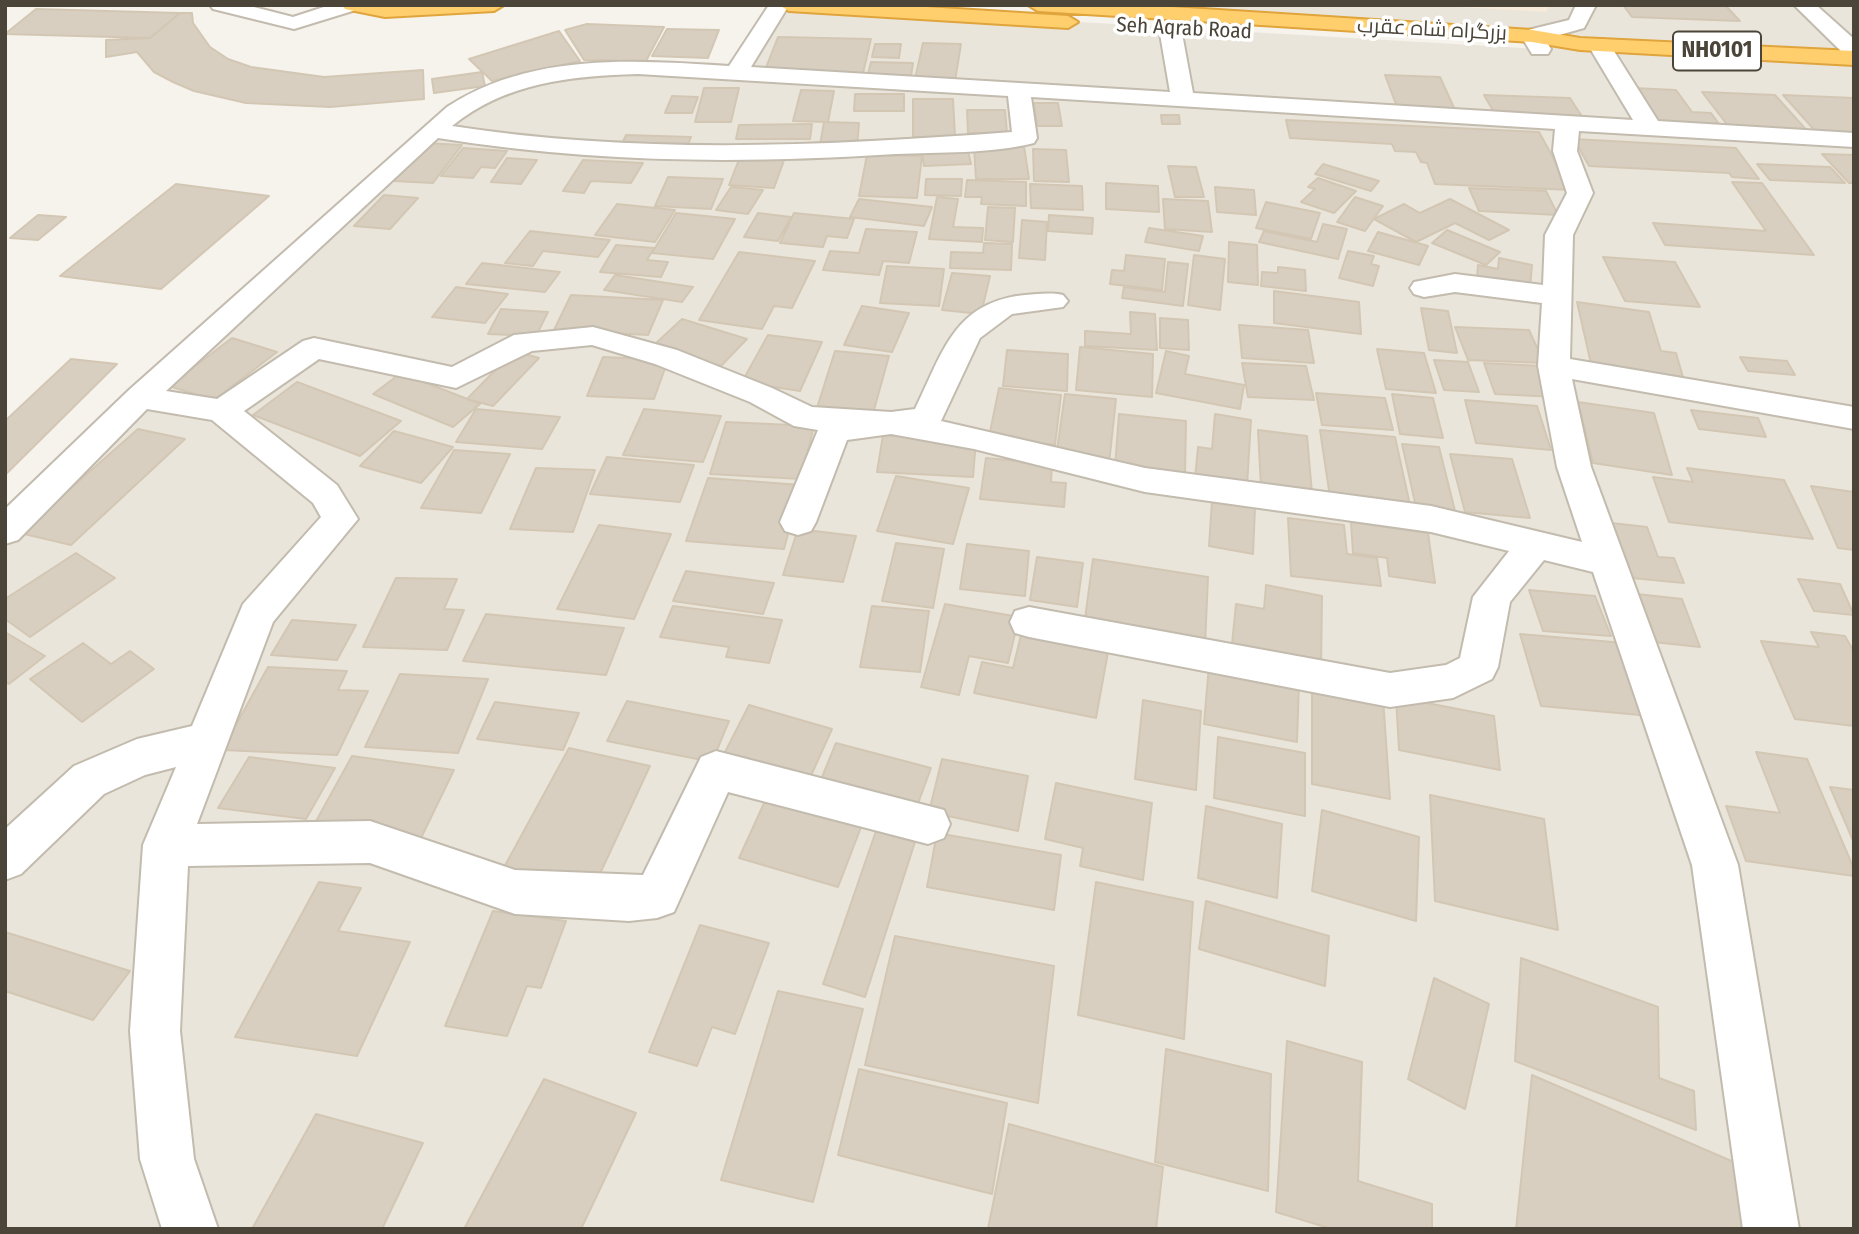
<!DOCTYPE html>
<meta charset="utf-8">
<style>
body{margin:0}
#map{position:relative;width:1859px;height:1234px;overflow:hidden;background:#f6f3ec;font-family:"Fira Sans Condensed",sans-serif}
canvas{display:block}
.frame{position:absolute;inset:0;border:7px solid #4b4439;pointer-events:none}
</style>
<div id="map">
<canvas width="1859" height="1234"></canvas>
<div class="frame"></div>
</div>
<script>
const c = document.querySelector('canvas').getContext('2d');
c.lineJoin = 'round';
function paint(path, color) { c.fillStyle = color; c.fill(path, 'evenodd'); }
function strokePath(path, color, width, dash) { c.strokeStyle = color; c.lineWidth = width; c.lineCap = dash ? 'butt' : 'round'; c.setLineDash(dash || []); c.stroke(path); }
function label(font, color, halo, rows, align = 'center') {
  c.font = font + ' "Fira Sans Condensed",Cairo,sans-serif'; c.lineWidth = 7; c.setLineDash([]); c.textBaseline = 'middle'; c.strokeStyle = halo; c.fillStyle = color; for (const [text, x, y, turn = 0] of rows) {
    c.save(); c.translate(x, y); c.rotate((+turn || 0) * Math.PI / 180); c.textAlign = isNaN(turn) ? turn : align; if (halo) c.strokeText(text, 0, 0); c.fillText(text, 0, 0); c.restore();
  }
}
paint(new Path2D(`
 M789,5L1540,49L1577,44L1038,5H1854V1229H5V531L461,108L553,73H736Z`), '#eae5da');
paint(new Path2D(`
 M1422,5H1550L1546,12Z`), '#f7ead8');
const building = new Path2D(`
 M1623,5H1725L1740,21L1632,17Z
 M36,9L180,13L150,38L5,34Z
 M180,13H192L193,23L210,47L228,59L251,67L324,77L423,70L424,99L330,107L246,103L194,91L173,82L154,72L137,52L106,57V40L150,38Z
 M587,24L664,27L646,61L584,60L565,30Z
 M667,29L719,30L708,58L652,56Z
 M559,31L580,61L492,81L469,59Z
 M778,37L871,39L863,73L765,70Z
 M923,43L961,44L955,81L915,79Z
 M875,44H901L899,58L872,57Z
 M871,62L913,63L911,76L868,74Z
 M482,72L485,86L434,93L432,79Z
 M1385,75L1440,77L1455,110L1397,107Z
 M704,88H739L731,122H695Z
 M1633,88L1676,90L1692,112L1711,113L1722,128L1658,125Z
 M801,90L834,91L828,122L793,121Z
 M1702,92L1775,95L1810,134L1732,131Z
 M855,94H904V111H854Z
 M1484,95L1570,98L1583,118L1495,114Z
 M1783,95L1854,98V136L1818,134Z
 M672,96L698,97L692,113H665Z
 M913,99H953L955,137H913Z
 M1034,103H1058L1062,126H1037Z
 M967,110H1005L1007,133H968Z
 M1161,115H1179L1180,124H1162Z
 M1286,120L1539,132L1571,190L1435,184L1427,163L1421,162L1416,152L1395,151L1392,144L1290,138Z
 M824,122L859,123L857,146L820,145Z
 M812,124L810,139H736L739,125Z
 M626,135L691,137L687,147L621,146Z
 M1574,139L1736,148L1759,179L1732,177L1729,173L1589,166Z
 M425,143L462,145L433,183L394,181Z
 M974,146H1024L1029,179H976Z
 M463,148L507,151L495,168L481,167L473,178L441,176Z
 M1033,149L1066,150L1069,182L1034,181Z
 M968,151L971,164L924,166L922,152Z
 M742,152L786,155L774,188L729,185Z
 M1822,154L1854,155V183H1849Z
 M867,155L922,156L917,198L859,196Z
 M507,158L537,160L521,184L491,182Z
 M583,160L643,163L631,183L591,181L584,193L563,191Z
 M1323,164L1379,181L1371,191L1315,174Z
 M1757,164L1830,167L1845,183L1770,180Z
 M1168,166L1196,167L1204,197H1175Z
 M668,177L723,179L711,209L655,206Z
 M1318,178L1356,191L1334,213L1301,202L1315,189L1308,187Z
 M926,179H962L961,196L925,195Z
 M967,180L1026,182V206L981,204L982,197H965Z
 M1732,182L1762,183L1814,255L1665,245L1653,223L1766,231Z
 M1106,183L1158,186L1159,212L1106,209Z
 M176,184L269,196L161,289L60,276Z
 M1030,184L1082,186L1083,210L1031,208Z
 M731,187L763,190L748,214L716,210Z
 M1215,187L1254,190L1256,215L1217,212Z
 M1469,188L1546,191L1558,215L1479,211Z
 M384,195L418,198L390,229L354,226Z
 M937,197L958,199L953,227L983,228L982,242L929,239Z
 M1355,197L1383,206L1365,231L1337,222Z
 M859,199L932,207L924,226L850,217Z
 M1163,199L1208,201L1212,232L1165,229Z
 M1450,199L1509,230L1489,240L1455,223L1416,242L1374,219L1404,204L1420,213Z
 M1266,202L1320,213L1311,239L1256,228Z
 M617,204L675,210L655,242L595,235Z
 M988,207L1015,208L1013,242L985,240Z
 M676,213L735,219L713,259L652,253Z
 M758,213L791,217L778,241L744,237Z
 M794,213L854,219L847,238L827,236L823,247L780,243Z
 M38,215L66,217L38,240L10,238Z
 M1049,215L1093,218L1092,234L1048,231Z
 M1022,220L1047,222L1045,260L1019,258Z
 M1323,224L1347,229L1338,259L1259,242L1264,231L1317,242Z
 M1149,228L1203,236L1199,251L1145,242Z
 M866,229L917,232L909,263L883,261L879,275L823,270L830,251L859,253Z
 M1447,230L1500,252L1486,265L1432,243Z
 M530,231L610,240L598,257L543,251L533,266L505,263Z
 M1378,232L1428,246L1419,265L1368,251Z
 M1229,242L1257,245L1258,285L1228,282Z
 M984,243L1012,244L1011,270L950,268L951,252L983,253Z
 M616,245L654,248L647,260L668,262L661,277L600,272Z
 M1348,251L1374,256L1371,264L1379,266L1373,286L1339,278Z
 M739,252L815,261L792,308L774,306L762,329L699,320Z
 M1126,255L1165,259L1162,290L1110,284L1112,270L1124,271Z
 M1194,255L1225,259L1220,310L1188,305Z
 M1603,257L1675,262L1700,307L1625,301Z
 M1499,258L1532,265L1530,288L1477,277L1478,265L1498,269Z
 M1168,262L1188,264L1183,306L1122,298L1124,287L1165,292Z
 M482,263L560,272L545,292L466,284Z
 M887,266L944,269L939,306L880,303Z
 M1278,267L1305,270L1306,291L1261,286L1262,272L1278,273Z
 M952,273L990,276L981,314L942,310Z
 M615,275L693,287L682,302L604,290Z
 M456,287L508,294L485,323L432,317Z
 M1274,291L1359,302L1361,334L1274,323Z
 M571,295L663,300L648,335L554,330Z
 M1577,302L1649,312L1661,351L1676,353L1683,377L1655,373L1656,377L1592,368Z
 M862,306L909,313L892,352L844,345Z
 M1421,308L1448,311L1457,353L1429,350Z
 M501,309L548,312L536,336L488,334Z
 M1130,312L1155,314L1157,350L1085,346V331L1131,334Z
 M1160,318L1188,320L1189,350L1160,348Z
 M682,319L747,339L721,366L654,345Z
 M1239,325L1308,330L1314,363L1242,358Z
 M1455,327L1529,330L1544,363L1468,360Z
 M768,335L822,342L800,391L742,382Z
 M232,338L277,352L214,400L169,386Z
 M1080,347L1153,354L1152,397L1076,390Z
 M1377,349L1424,353L1436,393L1386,389Z
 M1007,350L1068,354L1067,391L1003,386Z
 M514,351L539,358L493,406L467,399Z
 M835,351L889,356L872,417L816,411Z
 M1166,351L1189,356L1185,374L1244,385L1240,409L1156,393Z
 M603,357L668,360L654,399L587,396Z
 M1740,357L1787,361L1795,375L1748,371Z
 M71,359L117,364L5,475V421Z
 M1434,360L1468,362L1479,392L1444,390Z
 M1242,363L1306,366L1314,400L1248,397Z
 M1484,363L1542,366L1556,397L1495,394Z
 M401,373L480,404L453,427L373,394Z
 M297,382L401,421L360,456L253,415Z
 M999,388L1061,395L1055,445L989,437Z
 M1316,393L1385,398L1393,430L1322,425Z
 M1065,394L1116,399L1109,464L1056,457Z
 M1392,394L1433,398L1443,438L1400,434Z
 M1465,400L1537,406L1551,450L1476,443Z
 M1578,402L1654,413L1672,475L1593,463Z
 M476,409L560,417L542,449L456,442Z
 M644,409L721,416L703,462L623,455Z
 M1691,410L1758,418L1766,437L1699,429Z
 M1119,414L1186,421L1185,475L1115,467Z
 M1215,414L1251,420L1247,486L1195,478L1198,447L1212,449Z
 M726,422L814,426L801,479L710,474Z
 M138,429L185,439L71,545L20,533Z
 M1258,430L1307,436L1312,493L1261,487Z
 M1320,430L1395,437L1410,505L1330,497Z
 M394,431L453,447L421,483L360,466Z
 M883,435L976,440L973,477L877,472Z
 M1402,444L1439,447L1455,511L1416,507Z
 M454,450L510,454L481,513L421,508Z
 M1450,454L1512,459L1530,518L1465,512Z
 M607,457L694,465L680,502L590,494Z
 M986,458L1052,464L1051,482L1066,483L1064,507L980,499Z
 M536,468L595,470L573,532L510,529Z
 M1687,468L1784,480L1813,539L1669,522L1653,477L1693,482Z
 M896,476L969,488L953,544L877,531Z
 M708,478L801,485L784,549L686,541Z
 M1811,486L1854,492V550L1838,548Z
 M1212,501L1255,508L1253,554L1209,546Z
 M1288,518L1344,525L1347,554L1377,558L1381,586L1291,576Z
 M1351,522L1428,533L1435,583L1389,576L1387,558L1353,553Z
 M1602,522L1647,527L1658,557L1674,558L1684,583L1621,577Z
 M599,525L671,534L634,619L557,609Z
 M798,529L856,536L843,582L783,575Z
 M896,543L944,549L933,608L882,601Z
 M967,544L1029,551L1025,596L960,589Z
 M76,553L115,578L30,637L5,619V599Z
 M1037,557L1083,563L1077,607L1030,600Z
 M1093,559L1208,577L1205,645L1084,626Z
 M686,571L774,583L763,614L673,601Z
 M396,578L457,579L444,609L464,610L447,650L363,647Z
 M1798,579L1840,584L1854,615L1814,611Z
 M1266,585L1322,596L1321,671L1231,654L1236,604L1264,609Z
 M1529,590L1595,596L1611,636L1543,631Z
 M1628,593L1682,599L1700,647L1644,641Z
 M945,604L1019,617L1008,663L969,656L959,695L921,687Z
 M673,606L782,620L769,663L726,657L729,647L660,637Z
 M872,606L929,611L920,672L860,667Z
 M486,614L624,628L606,675L463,661Z
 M292,620L356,625L337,660L271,655Z
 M5,632L45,656L9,684L5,682Z
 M1811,632L1845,636L1854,652V726L1795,719L1761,641L1819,647Z
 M1520,634L1624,643L1651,716L1541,706Z
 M1021,635L1108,652L1096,718L974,693L982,662L1013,668Z
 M83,643L111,664L130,651L154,669L82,722L30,679Z
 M1209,665L1299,682L1297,742L1204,724Z
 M268,667L347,671L338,690L368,691L337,755L222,750Z
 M400,674L488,679L458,753L365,747Z
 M1312,685L1383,698L1390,799L1312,784Z
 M1396,697L1494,716L1500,770L1399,750Z
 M1143,700L1201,711L1196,790L1135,779Z
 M627,701L729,721L712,762L607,741Z
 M495,702L579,713L563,750L477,739Z
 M749,705L832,729L809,780L723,756Z
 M1218,737L1305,753V816L1214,798Z
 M836,743L931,768L916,809L820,782Z
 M569,748L650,766L591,893L502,871Z
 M1756,752L1807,759L1854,869V876L1746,861L1726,806L1780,813Z
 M352,756L454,770L421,838L315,823Z
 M249,757L335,768L306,819L218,808Z
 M942,759L1028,776L1018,831L929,812Z
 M1056,783L1152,803L1143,880L1080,866L1083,848L1045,839Z
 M1830,787L1854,790V843Z
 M770,790L865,817L838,887L739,858Z
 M1430,795L1544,819L1558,930L1435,901Z
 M1206,806L1282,824L1277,898L1198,878Z
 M1322,810L1419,837L1416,921L1312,891Z
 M876,831L915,842L865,997L823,984Z
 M937,833L1061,855L1054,910L927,887Z
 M319,882L361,888L338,931L410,942L357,1056L235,1037Z
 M1096,882L1193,902L1184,1039L1078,1015Z
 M1206,901L1329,936L1325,986L1199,949Z
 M493,911L566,921L541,988L527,986L507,1036L445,1026Z
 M700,925L769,943L735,1034L712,1027L697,1066L649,1052Z
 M5,932L130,971L93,1020L5,991Z
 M895,936L1054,966L1038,1103L865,1065Z
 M1521,958L1658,1007L1659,1078L1694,1091L1696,1130L1515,1061Z
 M1434,978L1489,1004L1465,1109L1408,1079Z
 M778,991L863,1009L813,1202L721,1180Z
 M1287,1041L1362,1062L1358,1181L1432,1204V1229H1332L1276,1212Z
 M1166,1049L1271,1074L1268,1191L1155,1162Z
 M859,1069L1007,1103L992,1194L838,1155Z
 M1532,1075L1743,1166L1745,1229H1516Z
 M544,1079L636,1113L581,1229H464Z
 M316,1114L423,1143L382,1229H252Z
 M1009,1124L1163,1167L1156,1229H988Z`);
paint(building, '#d8cfc1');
strokePath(building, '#d3c7b4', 2);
const minor = new Path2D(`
 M210,5H246L293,17L330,5H362L359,9L294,29L213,9Z
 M769,5H789L751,67L1170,92L1159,28L1170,22L1181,28L1193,93L1633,120L1588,45L1599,39L1607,40L1658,121L1854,133V147L1579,131L1577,151L1593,193L1573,235L1570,359L1854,407V429L1572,379L1591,467L1738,865L1799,1229H1743L1692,865L1593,572L1544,560L1510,602L1498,667L1492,679L1453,698L1390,707L1029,637L1015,633L1010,622L1015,611L1029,607L1390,673L1446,665L1460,658L1473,597L1509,551L1431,532L1145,492L974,449L891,434L847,440L816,522L811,531L798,535L785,531L780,522L818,430L794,426L750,402L655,364L592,345L532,351L456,388L319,359L244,411L337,485L358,519L273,622L197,824L370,821L515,870L643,875L701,757L716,751L944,810L950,824L944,838L928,844L728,792L674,912L657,918L629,921L515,914L370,863L188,866L180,1031L194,1159L218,1229H162L140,1159L130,1031L143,845L176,767L145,775L104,794L21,874L5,880V829L74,766L137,739L192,726L243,604L321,517L313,503L212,420L147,409L18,540L5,544V509L129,390L447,107C531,52 634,60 729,66ZM638,74L1008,96L1012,132C825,146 639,155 452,126C506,82 572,76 638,74ZM1031,97L1555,129L1553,151L1567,193L1545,235L1543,285L1455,274L1414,282L1410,288L1414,294L1424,297L1455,292L1542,303L1538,366L1557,467L1582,542L1431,506L1145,468L941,421L980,338L1012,314L1063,307L1068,301L1063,295C1050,292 1039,294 1025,295C954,302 943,352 915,409L891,412L812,407L772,388L677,350L593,327L514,335L452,367L314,338L303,341L217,399L166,391L438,138C594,163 739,164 896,154C940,152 990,154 1034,143L1037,138Z
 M1576,5H1596L1584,28L1545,39L1551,49L1548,54H1532L1521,36L1524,31L1569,20Z
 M1794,5H1816L1854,39V57L1846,56Z`);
const highway = new Path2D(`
 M342,5H504L494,11L385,17L345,9Z
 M779,5H894L1068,16L1078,22L1068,28L789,11Z
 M1028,5H1140L1532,30L1580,38L1854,51V65L1580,50L1532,42L1038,11Z`);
strokePath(minor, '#c2bbae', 4);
strokePath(highway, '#e0a43c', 4);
paint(minor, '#fff');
paint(highway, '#ffcf6e');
label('21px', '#4b4439', '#fff', [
 ["Seh Aqrab Road",1184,29,3],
 ["بزرگراه شاه عقرب",1432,30,3]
]);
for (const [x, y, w] of [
 [1717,51,88]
]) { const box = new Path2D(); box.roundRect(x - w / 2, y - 19.5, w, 39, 5); c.fillStyle = '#fff'; c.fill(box); strokePath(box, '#4b4439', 2); }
label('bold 23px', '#4b4439', null, [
 ["NH0101",1717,51]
]);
</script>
